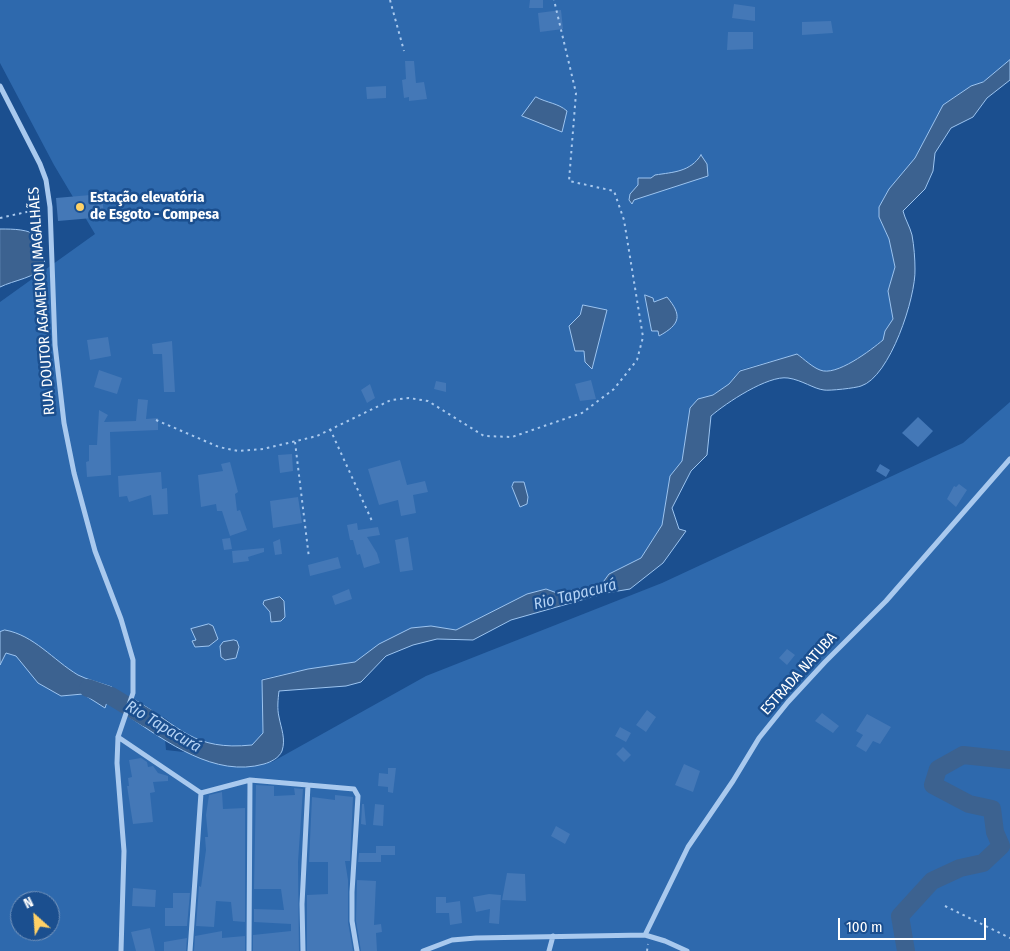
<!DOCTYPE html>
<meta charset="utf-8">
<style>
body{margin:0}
#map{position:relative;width:1010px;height:951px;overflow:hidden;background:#1b4f8f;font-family:"Fira Sans Condensed",sans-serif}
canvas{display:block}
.north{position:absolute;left:10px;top:891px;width:50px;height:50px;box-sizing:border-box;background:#1b4f8f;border:1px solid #7695bc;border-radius:50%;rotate:334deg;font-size:14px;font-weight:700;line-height:20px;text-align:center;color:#fff}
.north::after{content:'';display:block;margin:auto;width:18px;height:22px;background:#ffd166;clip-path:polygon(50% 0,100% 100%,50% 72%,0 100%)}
.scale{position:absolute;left:838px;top:918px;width:148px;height:22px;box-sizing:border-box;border:2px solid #fff;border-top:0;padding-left:6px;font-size:15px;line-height:18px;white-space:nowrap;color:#fff;-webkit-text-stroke:4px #1b4f8f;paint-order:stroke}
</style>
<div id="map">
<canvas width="1010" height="951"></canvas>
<div class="north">N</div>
<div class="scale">100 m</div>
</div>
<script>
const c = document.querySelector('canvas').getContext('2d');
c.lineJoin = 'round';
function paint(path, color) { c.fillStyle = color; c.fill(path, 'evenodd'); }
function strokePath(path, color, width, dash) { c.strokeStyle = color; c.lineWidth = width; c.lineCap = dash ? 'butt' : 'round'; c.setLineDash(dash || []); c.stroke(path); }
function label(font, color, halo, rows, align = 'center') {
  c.font = font + ' "Fira Sans Condensed",sans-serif'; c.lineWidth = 5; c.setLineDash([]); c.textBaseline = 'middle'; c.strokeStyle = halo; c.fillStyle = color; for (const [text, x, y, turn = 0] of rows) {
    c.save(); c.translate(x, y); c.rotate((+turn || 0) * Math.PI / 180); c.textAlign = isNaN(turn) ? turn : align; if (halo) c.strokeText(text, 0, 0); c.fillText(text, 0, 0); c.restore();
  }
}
paint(new Path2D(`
 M0,0H1010V60L983,82L971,86L943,105L915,158L902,174L879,217L889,239L895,267L888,291L893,319L885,331L883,340C871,350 836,377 820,370C812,367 804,359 797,354L740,370L729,384L713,395L698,400L690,408L682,461L670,476L662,525L641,558L609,574L601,585L557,593L456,630L431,626L355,662L308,669L262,679L263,734L252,745C229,747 205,746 184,734C176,729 170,721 163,717L166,750L272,762L426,676L662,583L963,443L1010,402V951H0V302L95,234L54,165L0,63ZM20,901H50V931H20Z`), '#2e69ad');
const water = new Path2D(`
 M1010,60V80L987,98L973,117L951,128L935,153L933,171L925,189L903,211C905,219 910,227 912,235C914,246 915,259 915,269C916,297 890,377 861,386C856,388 829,391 824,390C814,389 802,380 788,378C768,375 726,403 711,416L707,455L691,471L672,508L679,529L686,531L663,563L630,589L606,593L511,620L473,640L437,639L413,645L386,656L361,682L346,686L279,691C278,699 277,709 279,717C281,728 286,739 282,751C279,758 271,762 264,764C215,778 167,742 128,716L135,700C181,727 193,751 252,745L263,733L262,680L308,669L355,662L379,644L411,628L431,626L456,630L527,594L546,589L557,593L601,585L609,574L641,558L662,525L670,476L682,461L690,408L698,399L713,395L729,384L740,371L797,354C804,359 812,367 820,370C836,377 871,350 883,340L885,331L893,319L888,291L895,267L889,239L879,217V207L889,189L915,158L943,105L971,86L983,82Z
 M536,97C547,103 558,103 567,111L562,132L522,116Z
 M701,155L707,164L708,176L634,200L632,204L629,200L630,194L638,185V178H651L655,175C674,172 690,172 701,155Z
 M0,229C15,229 27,229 41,237L45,265C36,278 14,280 0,287Z
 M645,295L653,298L654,302L667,297C682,315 681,324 659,336L658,331H652Z
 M583,305L607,310L592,369L585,362L584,351H575L569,326L580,315Z
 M514,482H524L528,497L527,504L520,507L512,487Z
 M280,597L284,601L285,617L281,621L271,622L270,612L263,604L264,601Z
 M209,624L213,626L218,639L209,646L195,647L192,641L196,640L191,629Z
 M5,630C34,635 53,660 78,675C88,680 101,683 112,687L105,708L83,694L61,696L38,683L16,656L6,653L0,665V632Z
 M234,640L237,641L239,647L236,658L225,660L221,657L220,646L223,642Z`);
paint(water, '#3c6290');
strokePath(water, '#9cc4f0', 1);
strokePath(new Path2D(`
 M88,688L111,696L147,718
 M906,951L900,916L932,881L960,868L983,863L1001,846L995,832L992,809L969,804L933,785L938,769L963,755L1010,760`), '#3c6290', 18);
paint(new Path2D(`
 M530,0H543V8H529Z
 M734,4L755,7V21L732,18Z
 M561,10L563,29L540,32L538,13Z
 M831,21L833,33L802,35V22Z
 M728,32H753V49L727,50Z
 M405,61H414L416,83L424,82L427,99L409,101V97L404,98L402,80L406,79Z
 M386,86V98L367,99L366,87Z
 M102,194L104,217L58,221L56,198Z
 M108,337L111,356L90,360L87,340Z
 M172,341L175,392H164L162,354H153L152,344Z
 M99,370L122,378L117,394L94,387Z
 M591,380L596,399L580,401L575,384Z
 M436,381L446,383V392L434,389Z
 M370,384L375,398L367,403L361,390Z
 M138,399L148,400L146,419L158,418V430L110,432L111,475L87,477L86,462L89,461V445H97L99,410L108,415L104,422L136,421Z
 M918,417L933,431L918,447L902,433Z
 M292,454L293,471L280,473L278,455Z
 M400,460L407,485L425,481L428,492L413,495L416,513L401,516L398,500L379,505L368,469Z
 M230,462L238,492L235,494L237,511L240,510L247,530L230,536L222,511H217L216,504L201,507L198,475L223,471L221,464Z
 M880,464L890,470L886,477L876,471Z
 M161,472L162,489L167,488L168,514L153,515L151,495L129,502L127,496L119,497L118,476Z
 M959,484L967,490L956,507L947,499L954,486L956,487Z
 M298,497L302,523L273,528L270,501Z
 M357,523L358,530L378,527L380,535L367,537L377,553L380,563L364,568L360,554L357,555L353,540H350L347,525Z
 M408,537L413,570L400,572L395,540Z
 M230,538L232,549L224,550L222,539Z
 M280,539L282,554L275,555L273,542Z
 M264,548V552L248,557L249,561L233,563L232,551Z
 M338,557L341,568L310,576L308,565Z
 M349,589L352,599L335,605L332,596Z
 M787,649L795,655L787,665L779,658Z
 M647,710L656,717L646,732L636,725Z
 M822,713L839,726L833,733L815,721Z
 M867,714L891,727L880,744L873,741L866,752L856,746L863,735L856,731Z
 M620,727L631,733L626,742L615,736Z
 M623,747L631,755L624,762L616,754Z
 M141,758L147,762L148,767L153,766L158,773L168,776V781L153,782L155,792L150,793L153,822L133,824L127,786H129L128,778L132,777L129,760Z
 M684,764L700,771L693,792L675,785Z
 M388,768H396L393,793L388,792V787L378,786L379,773L388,774Z
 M256,785L274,786V796L295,795L294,788L303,789L298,862L299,951H253V935L291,931V924L254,922V909L284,910L281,889H254Z
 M222,792L223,809L245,808V922L233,921L231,902L216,901L214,927L196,926L199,886L201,887L206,850L205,837H208L206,815L209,795Z
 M335,795L353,797L350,861H345L348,880V922L353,951H307V895L328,894V862H309L312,797L335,800Z
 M362,804H364L366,825L361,824Z
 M375,804L384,805L383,826L373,825Z
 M556,826L570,834L565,844L551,836Z
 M376,846H395V855H381V862H358L359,853H376Z
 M507,873L525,874L526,901L502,900Z
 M357,880L376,881L374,925L381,924L382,932L376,933L377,951H361L356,921Z
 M133,888L156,890L155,907L132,906Z
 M173,893H190L187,926H165V908H173Z
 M489,894L501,895L499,924L489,923L490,909L476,912L473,897Z
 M436,897H446V903L460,901L462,923L450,925L449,913H436Z
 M150,928L155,951H136L131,932Z
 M222,931V938L245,936V951H194L195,936Z
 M187,938L186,951H164V942Z`), '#4478b7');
strokePath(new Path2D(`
 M390,0L404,51
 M0,218L44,208
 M156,420L219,447L238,451L263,449L317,436L391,400L409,398L428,401L484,436L512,437L582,413L614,389L637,360L643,337L624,220L614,191L569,181L576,93L554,0
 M330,429L372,521
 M295,442L309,558
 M945,906L1010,938
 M647,951L648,944`), '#a9c9ee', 2, [2.5, 4]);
strokePath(new Path2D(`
 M0,86L40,164L46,180L50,207L55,345L64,423L74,473L95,551L121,619L133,660V693L118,737L117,763L124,851L121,951
 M118,737L201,793L250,780L354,789L358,796L352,892V921L357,951
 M645,935L688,847L733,781L759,738L788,702L825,662L886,601L1010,459
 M190,951L201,793
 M249,951L250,780
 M303,951L302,904L308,785
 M423,951L452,940L476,938L645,935L665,941L687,951
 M549,951L553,936`), '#a9c9ee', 5);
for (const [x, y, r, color] of [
 [80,207,5,"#ffd166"]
]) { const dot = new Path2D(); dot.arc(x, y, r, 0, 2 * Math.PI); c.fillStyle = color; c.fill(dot); strokePath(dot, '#1b4f8f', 2); }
label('bold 15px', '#fff', '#1b4f8f', [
 ["Estação elevatória",90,198],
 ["de Esgoto - Compesa",90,215]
], 'left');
label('15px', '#fff', '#1b4f8f', [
 ["RUA DOUTOR AGAMENON MAGALHÃES",42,301,-94],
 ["ESTRADA NATUBA",799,674,-48]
]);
label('italic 16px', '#b5d3f5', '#1b4f8f', [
 ["Rio Tapacurá",575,595,-14],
 ["Rio Tapacurá",163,727,31]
]);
</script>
